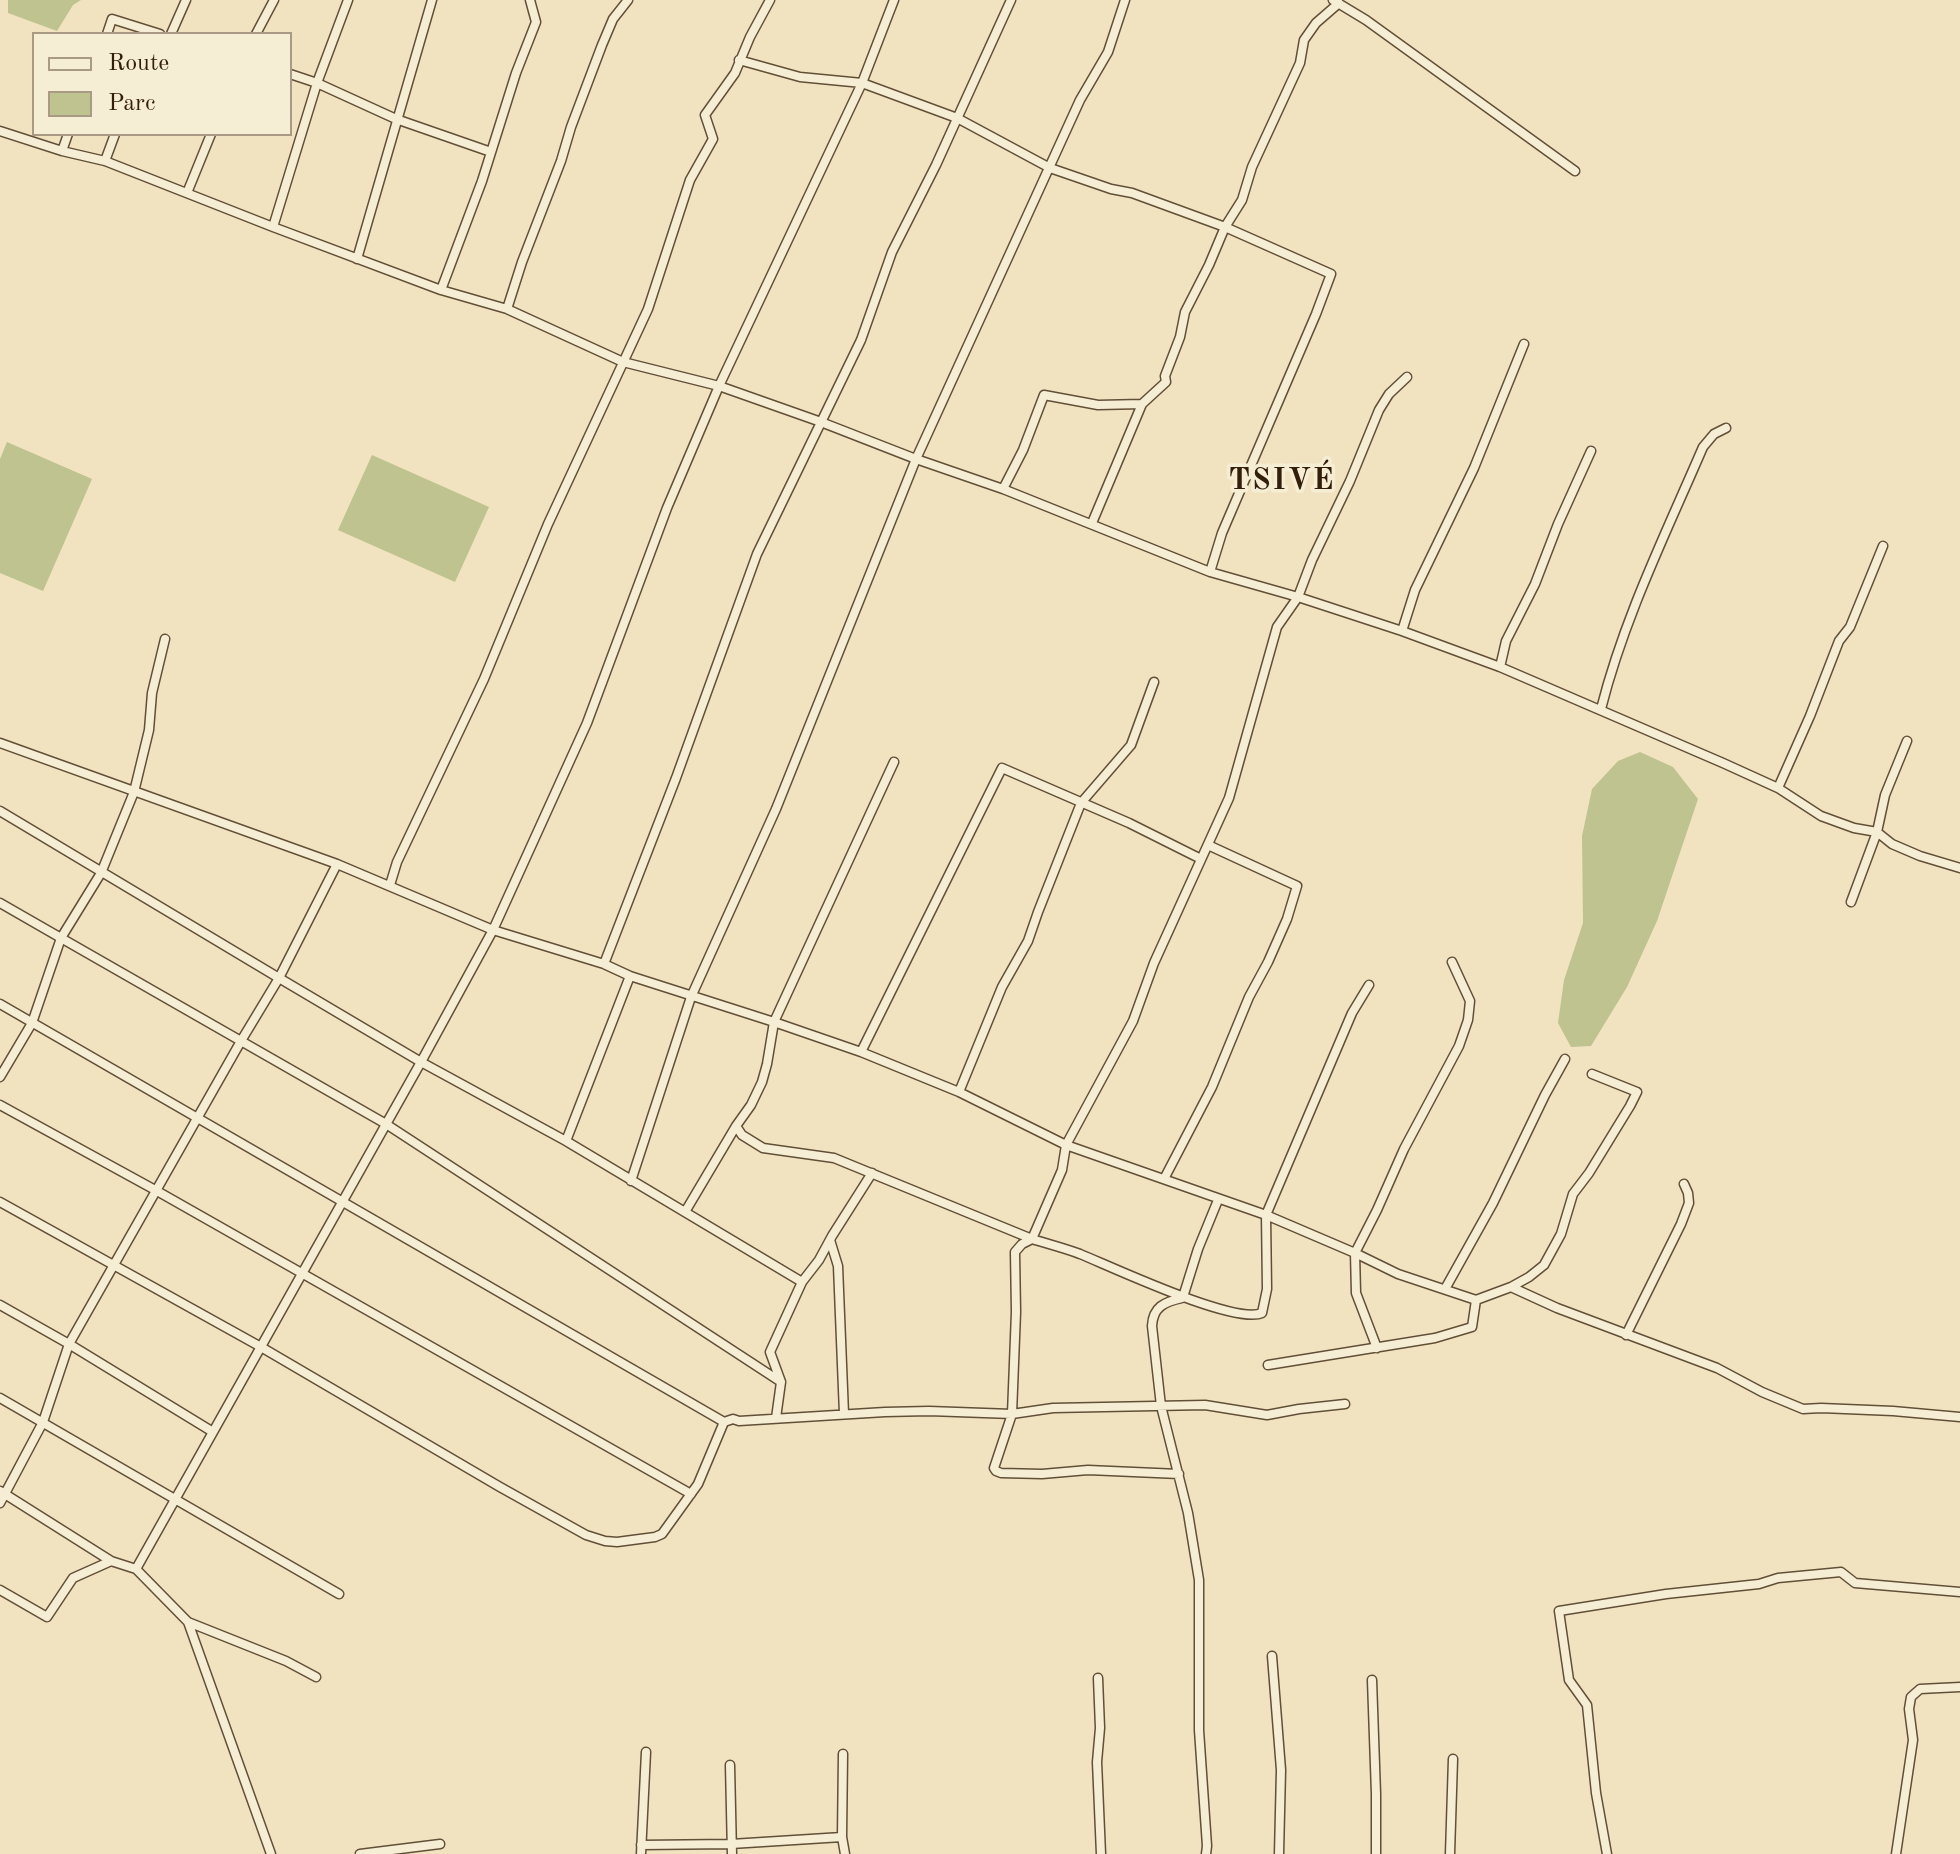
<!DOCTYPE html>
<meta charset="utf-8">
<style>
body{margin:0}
#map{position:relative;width:1960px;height:1854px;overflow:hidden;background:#f1e3bf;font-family:"Old Standard TT",serif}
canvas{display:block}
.legend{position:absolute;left:32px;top:32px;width:260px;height:104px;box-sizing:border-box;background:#f6edd5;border:2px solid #a89a84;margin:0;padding:10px 14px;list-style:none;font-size:24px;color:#321e0a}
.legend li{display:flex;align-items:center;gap:16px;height:40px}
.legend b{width:40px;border:2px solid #a89a84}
</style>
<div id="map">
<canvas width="1960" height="1854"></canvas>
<ul class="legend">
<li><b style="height:10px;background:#f6edd5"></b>Route</li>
<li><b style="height:22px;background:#bec38f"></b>Parc</li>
</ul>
</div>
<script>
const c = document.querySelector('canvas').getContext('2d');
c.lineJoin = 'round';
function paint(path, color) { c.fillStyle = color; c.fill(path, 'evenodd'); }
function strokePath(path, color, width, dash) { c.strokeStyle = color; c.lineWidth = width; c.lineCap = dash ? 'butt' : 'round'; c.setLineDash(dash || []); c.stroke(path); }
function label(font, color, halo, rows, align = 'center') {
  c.font = font + ' "Old Standard TT",serif'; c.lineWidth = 7; c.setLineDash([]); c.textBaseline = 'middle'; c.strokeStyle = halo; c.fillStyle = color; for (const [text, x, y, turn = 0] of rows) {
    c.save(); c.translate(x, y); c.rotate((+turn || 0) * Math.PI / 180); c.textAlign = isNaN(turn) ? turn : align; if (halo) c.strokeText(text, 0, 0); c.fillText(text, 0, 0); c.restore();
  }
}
paint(new Path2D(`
 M8,0H81L73,5L57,31L8,13Z
 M7,442L92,479L43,591L0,573V459Z
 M372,455L489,507L455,582L338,530Z
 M1640,752L1673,767L1698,799L1657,921L1627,987L1591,1046L1571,1047L1558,1023L1564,980L1583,923L1582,836L1592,789L1618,761Z`), '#bec38f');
const minor = new Path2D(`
 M1333,0L1366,20L1575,171
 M107,34L112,19L160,34
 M171,34L186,0
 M256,34L274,0
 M739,60L800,77L862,83L957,118L1050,168L1111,189L1132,193L1225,227L1331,274L1316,314L1222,533L1210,572
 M290,74L317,83L396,119L491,152
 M0,131L62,151L105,161L273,227L441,290L507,309L623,362L719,386L821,422L916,459L1003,489L1210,572L1298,597L1402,631L1500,667L1723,763L1778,788L1821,816L1854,828L1877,832L1892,844L1920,856L1960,868
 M62,151L68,134
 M105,161L115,134
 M187,193L211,134
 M273,227L317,83L348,0
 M357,259L432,0
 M441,290L482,181L516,73L536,22L530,0
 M507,309L522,262L561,161L571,127L602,45L613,19L628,0
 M1003,489L1023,450L1044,395L1098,405L1142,404
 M1092,523L1142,404L1166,382L1165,376L1180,337L1185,312L1209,265L1225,227L1242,200L1252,167L1300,63L1304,40L1316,23L1339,3
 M1402,631L1415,590L1474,468L1524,344
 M165,639L152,693L149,730L134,792L101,873L61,938L386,1124L781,1382
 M1500,667L1506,641L1535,584L1558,524L1591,451
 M1601,709C1624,618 1666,533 1703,447L1714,434L1726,428
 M0,743L337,864L493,930L604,964L630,976L774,1022L861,1052L959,1092L1066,1145L1266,1215L1355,1253L1398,1274L1476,1300L1511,1287L1557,1308L1717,1368L1762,1392L1803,1409L1821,1408L1893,1411L1960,1417
 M1778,788L1810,716L1839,641L1850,627L1883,546
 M0,811L279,978L421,1062L566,1141L802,1282
 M390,885L397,862L484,679L548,524L648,309L690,180L713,139L705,115L735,73L750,37L770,0
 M1851,902L1877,832L1885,795L1907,741
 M0,903L61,938L32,1023L0,1077
 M604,964L676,778L757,554L861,340L892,252L936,165L1011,0
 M0,1004L724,1422L733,1419L739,1421L885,1412L929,1411L1012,1414L1053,1408L1205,1405L1267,1415L1299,1409L1345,1404
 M861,1052L1002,768L1129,823L1201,859
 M959,1092L1002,987L1028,941L1038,912L1081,803L1131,745L1154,682
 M0,1105L157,1191L691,1494
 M736,1126L742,1135L763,1148L834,1158L1032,1239L1062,1170L1066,1145L1133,1021L1154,963L1229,798L1277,627L1298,597L1312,560L1350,481L1379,410L1389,394L1407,377
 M566,1141L630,976
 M1164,1179L1212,1087L1249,997L1268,962L1287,919L1297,886L1208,845
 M631,1181L691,997L776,809L916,459L1080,100L1108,52L1125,0
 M0,1202L261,1347L500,1487L586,1535L605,1541L617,1542L655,1537L662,1534L698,1484L724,1422
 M685,1212L736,1126L751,1105L762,1082L767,1064L774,1022L894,762
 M830,1240L838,1266L844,1414
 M1511,1287L1529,1277L1544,1265L1561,1234L1573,1194L1589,1173L1630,1106L1637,1092L1592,1074
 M1445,1289L1493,1203L1545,1095L1565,1059
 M1183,1297L1198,1249L1218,1200
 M1182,1298C1164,1302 1153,1307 1152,1326L1161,1406L1188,1513L1199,1580V1730L1207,1846L1206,1854
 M0,1305L69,1344L213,1432
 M1626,1335L1681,1224L1689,1203L1688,1193L1684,1184
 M1377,1348L1356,1293L1355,1253L1377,1210L1404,1149L1459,1046L1468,1020L1470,1001L1452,962
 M1268,1365L1435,1338L1472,1327L1476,1300
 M0,1398L339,1594
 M776,1418L781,1382L770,1352L802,1282L819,1260L832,1236L872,1173
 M1179,1474L1088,1470L1042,1474L1001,1473L996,1471L994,1468L1012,1414L1016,1312L1015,1252L1022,1244L1032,1239C1048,1244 1064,1248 1080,1254C1112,1267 1235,1325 1262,1313L1267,1289L1266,1215L1352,1013L1369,985
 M0,1491L111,1561L136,1569L188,1622L271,1854
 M0,1503L43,1422L69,1344L241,1041L279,978L337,864
 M136,1569L421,1062L493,930L587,723L667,508L719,386L862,83L894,0
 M0,1590L47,1617L73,1578L111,1561
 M188,1622L286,1661L316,1677
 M1272,1656L1281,1770L1279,1854
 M1098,1678L1100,1728L1097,1762L1101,1854
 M1372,1680L1376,1794V1854
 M730,1765L732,1854
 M842,1837L843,1754
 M641,1845L731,1844L842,1837L845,1854
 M360,1854L440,1844
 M641,1854L646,1752
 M1450,1854L1453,1759
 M1607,1854L1596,1793L1587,1705L1569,1680L1559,1611L1666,1594L1759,1584L1778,1578L1841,1572L1855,1583L1960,1592
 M1896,1854L1913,1740L1909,1709L1911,1697L1920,1689L1960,1687`);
strokePath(minor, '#624f37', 11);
strokePath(minor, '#f6edd5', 8);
c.letterSpacing = '2px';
label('bold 30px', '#321e0a', '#f6edd5', [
 ["TSIVÉ",1282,481]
]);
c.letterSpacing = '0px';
</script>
